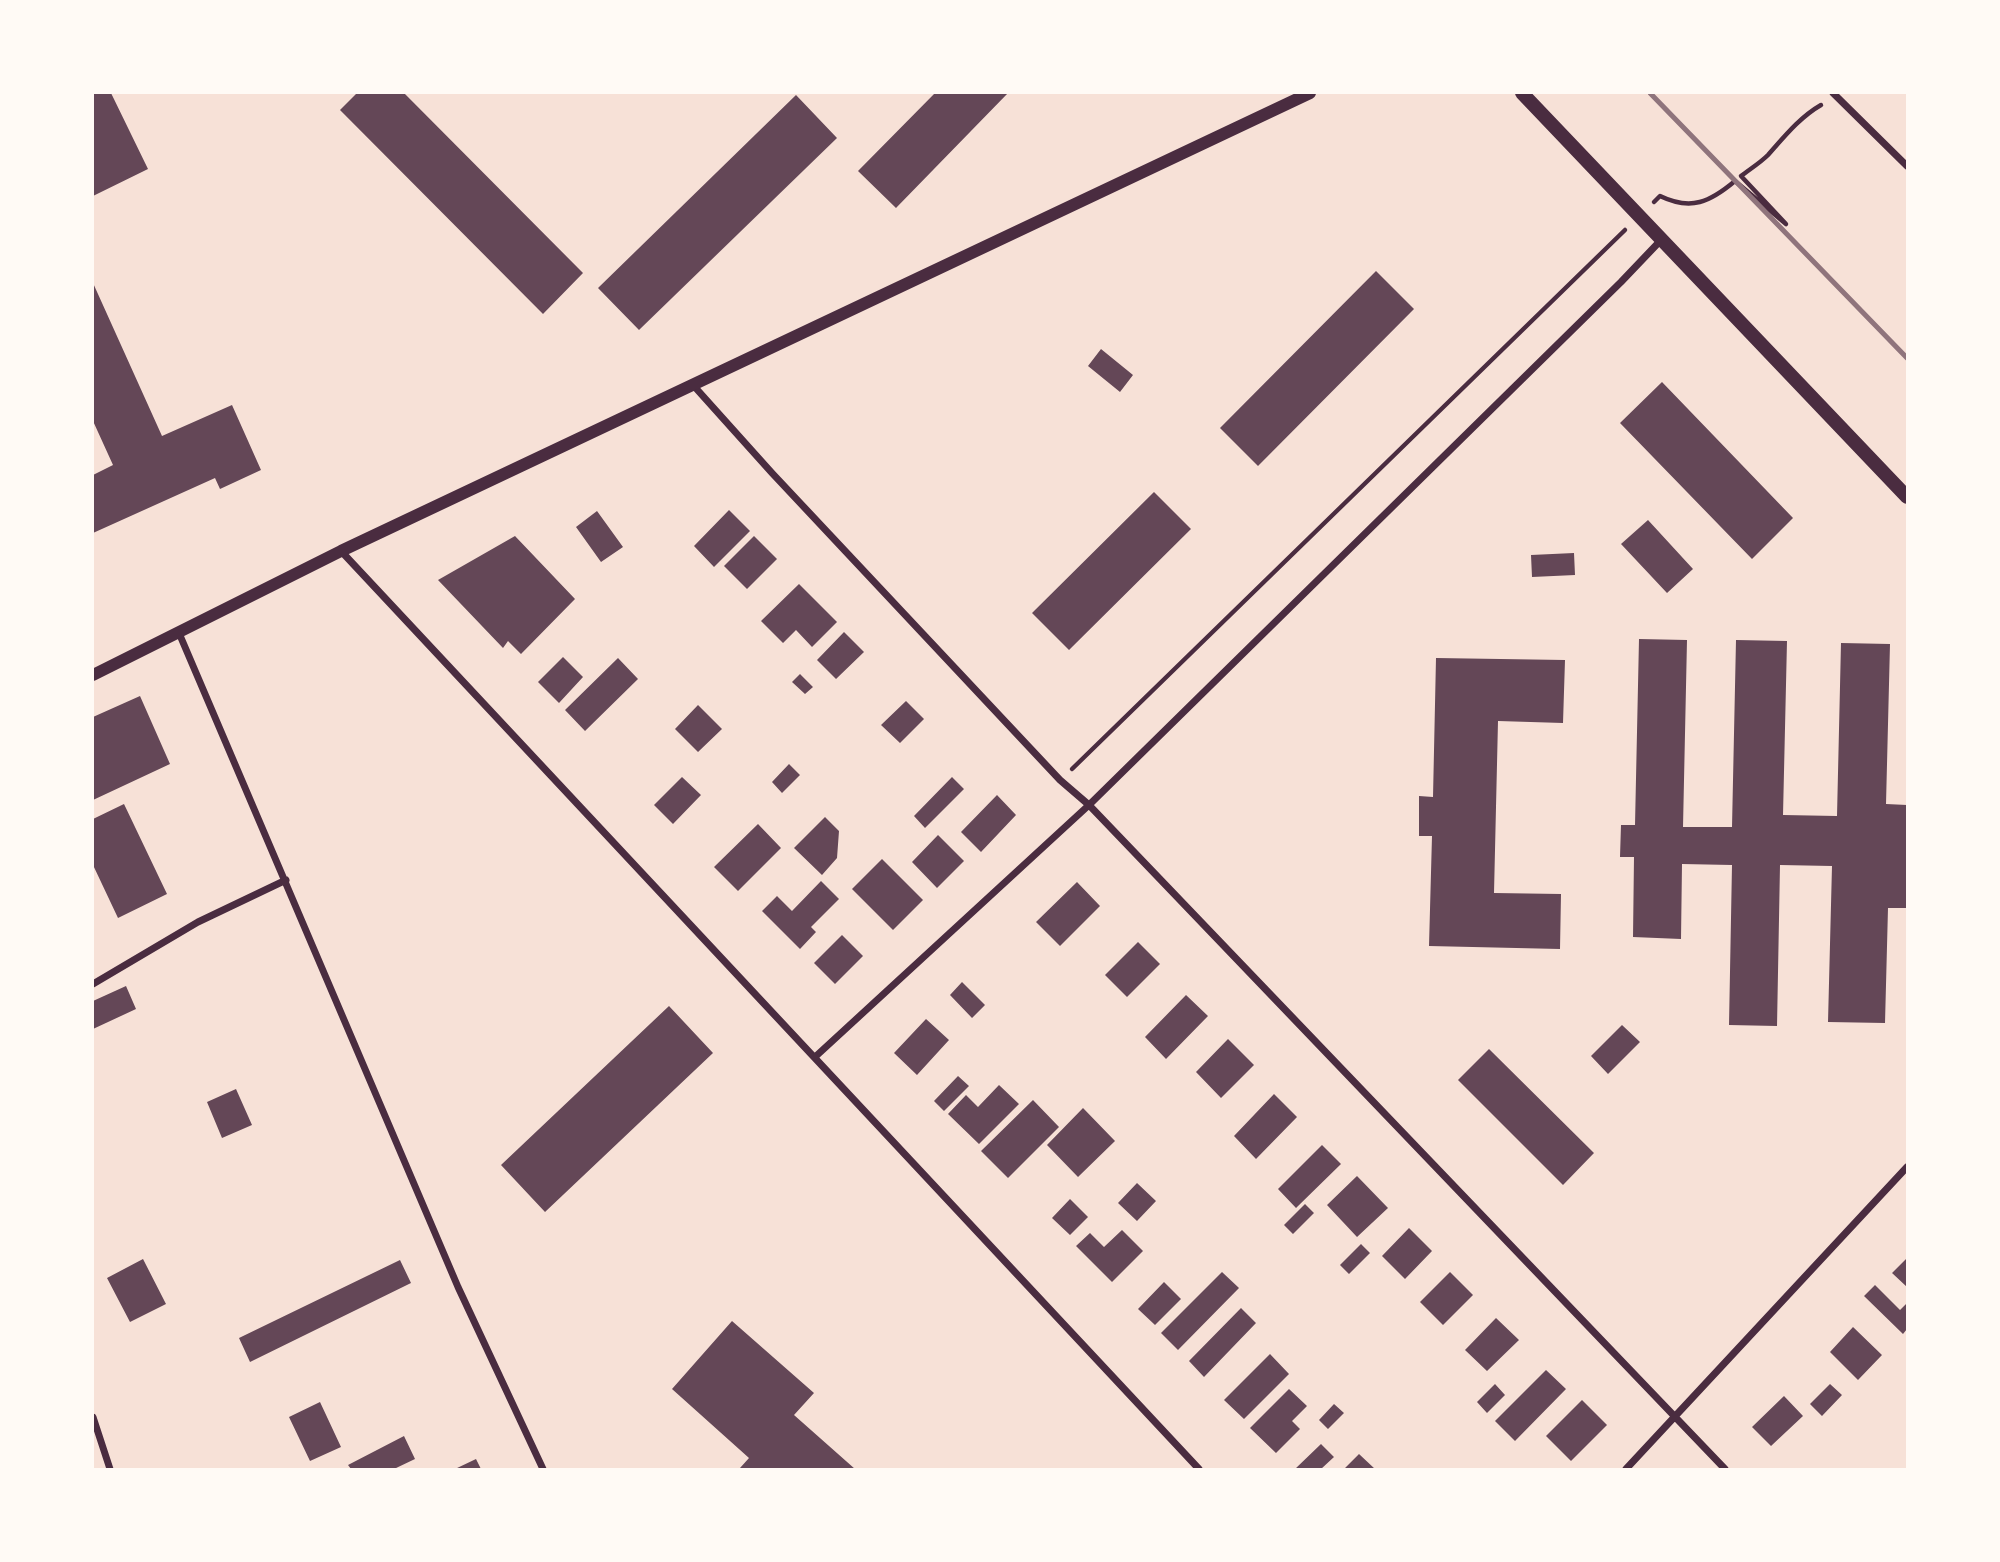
<!DOCTYPE html>
<style>
body{margin:0}
#map{position:relative;width:2000px;height:1562px;overflow:hidden;background:#f7e1d7;font-family:"Noto Sans",sans-serif}
canvas{display:block}
.frame{position:absolute;inset:0;border:94px solid #fffaf5;pointer-events:none}
</style>
<div id="map">
<canvas width="2000" height="1562"></canvas>
<div class="frame"></div>
</div>
<script>
const c = document.querySelector('canvas').getContext('2d');
c.lineJoin = 'round';
function paint(path, color) { c.fillStyle = color; c.fill(path, 'evenodd'); }
function strokePath(path, color, width, dash) { c.strokeStyle = color; c.lineWidth = width; c.lineCap = dash ? 'butt' : 'round'; c.setLineDash(dash || []); c.stroke(path); }
paint(new Path2D(`
 M93,93H111L148,169L93,196Z
 M357,93H404L583,273L543,314L340,110Z
 M935,93H1008L896,208L858,171Z
 M796,95L837,138L639,330L598,288Z
 M1376,271L1414,309L1258,466L1220,428Z
 M93,283L162,436L232,405L261,470L220,489L215,478L93,533V475L113,465L93,421Z
 M1101,349L1133,375L1120,392L1088,366Z
 M1662,382L1793,518L1752,559L1620,423Z
 M1154,492L1191,529L1069,650L1032,613Z
 M729,510L750,531L714,567L694,546Z
 M597,511L623,547L601,562L576,527Z
 M1648,520L1693,569L1667,593L1621,544Z
 M515,536L575,599L521,654L508,641L503,648L438,580Z
 M754,536L777,559L747,589L724,566Z
 M1574,553L1575,575L1532,577L1531,555Z
 M799,584L837,622L812,647L796,630L783,643L761,621Z
 M844,632L864,652L836,679L817,660Z
 M1639,639L1687,640L1683,827H1732L1736,640L1787,641L1783,815L1837,816L1841,643L1890,644L1886,804L1907,805V908H1888L1885,1023L1828,1022L1832,866L1780,865L1777,1026L1729,1025L1732,865L1682,864L1681,939L1633,937L1634,857H1620L1621,825H1635Z
 M563,657L583,677L559,703L538,682Z
 M618,658L638,679L585,731L565,710Z
 M1436,658L1565,660L1563,723L1498,721L1494,893L1561,894L1560,949L1429,946L1432,836H1419V796L1433,797Z
 M800,674L813,687L805,694L792,682Z
 M140,696L170,764L93,800V717Z
 M906,701L924,719L900,743L881,725Z
 M698,705L722,729L698,752L675,729Z
 M789,764L800,775L782,793L772,782Z
 M682,777L701,795L673,824L654,805Z
 M952,777L964,789L925,828L914,816Z
 M997,795L1016,815L981,852L961,832Z
 M124,804L167,894L118,918L93,865V819Z
 M825,817L839,831L837,858L822,875L794,848Z
 M758,824L781,848L738,891L714,867Z
 M938,835L964,861L937,888L912,862Z
 M882,859L923,900L893,930L852,889Z
 M821,881L839,899L811,927L816,932L800,949L762,911L777,896L792,911Z
 M1077,882L1100,906L1060,946L1036,922Z
 M842,935L863,956L835,984L814,963Z
 M1138,942L1160,964L1127,997L1105,975Z
 M962,982L985,1005L972,1018L950,995Z
 M126,986L136,1009L93,1029V1001Z
 M1186,995L1208,1016L1166,1059L1145,1037Z
 M669,1006L713,1053L545,1212L501,1165Z
 M926,1019L949,1040L917,1075L894,1053Z
 M1622,1025L1640,1042L1608,1074L1591,1056Z
 M1228,1039L1254,1065L1221,1098L1196,1072Z
 M1489,1049L1594,1153L1563,1185L1458,1080Z
 M958,1076L969,1086L944,1111L934,1101Z
 M999,1085L1019,1104L979,1144L948,1114L966,1095L978,1107Z
 M236,1089L252,1125L222,1138L207,1102Z
 M1274,1094L1297,1117L1256,1159L1234,1136Z
 M1033,1100L1059,1127L1008,1178L981,1151Z
 M1083,1108L1115,1141L1078,1177L1047,1145Z
 M1322,1145L1341,1164L1296,1208L1278,1189Z
 M1357,1176L1388,1208L1357,1237L1327,1205Z
 M1137,1183L1156,1201L1137,1221L1118,1203Z
 M1070,1199L1088,1217L1070,1235L1052,1218Z
 M1305,1204L1314,1213L1293,1234L1284,1225Z
 M1409,1228L1432,1251L1405,1279L1382,1256Z
 M1122,1230L1143,1251L1112,1282L1076,1246L1090,1233L1104,1247Z
 M1361,1244L1370,1253L1349,1274L1340,1265Z
 M1907,1258V1287L1892,1273Z
 M143,1259L166,1304L130,1322L107,1278Z
 M400,1260L411,1283L250,1362L239,1338Z
 M1222,1272L1239,1288L1178,1350L1161,1333Z
 M1450,1272L1473,1295L1443,1325L1420,1302Z
 M1164,1282L1181,1299L1155,1325L1138,1309Z
 M1875,1285L1900,1310L1907,1303V1329L1903,1334L1864,1296Z
 M1241,1308L1256,1323L1204,1377L1189,1361Z
 M1496,1318L1519,1340L1487,1371L1465,1350Z
 M732,1321L814,1393L794,1415L855,1469H741L740,1468L749,1458L672,1389Z
 M1853,1327L1882,1355L1858,1380L1830,1352Z
 M1270,1354L1289,1374L1244,1419L1224,1400Z
 M1546,1370L1566,1389L1515,1441L1495,1421Z
 M1495,1384L1505,1395L1487,1413L1477,1402Z
 M1830,1384L1842,1395L1822,1416L1810,1404Z
 M1289,1389L1307,1406L1292,1421L1300,1429L1276,1453L1250,1428Z
 M1784,1396L1803,1416L1771,1446L1752,1427Z
 M1582,1400L1607,1425L1571,1461L1546,1436Z
 M320,1402L341,1447L310,1461L289,1417Z
 M1334,1404L1344,1413L1328,1429L1319,1420Z
 M404,1436L415,1459L394,1469H351L348,1465Z
 M1321,1444L1334,1457L1321,1469H1295Z
 M1359,1454L1375,1469H1344Z
 M476,1459L481,1469H455Z`), '#644757');
strokePath(new Path2D(`
 M1654,202L1660,196C1691,211 1710,202 1735,181L1786,224L1741,176C1750,169 1760,163 1768,155C1784,137 1800,117 1821,105
 M1072,769L1625,230`), '#4a2c40', 4.5);
strokePath(new Path2D(`
 M1833,93L1907,166
 M693,385L772,473L1060,780L1089,805L1725,1469
 M341,551L1199,1469
 M179,633L458,1287L543,1469
 M93,984L198,922L286,880
 M815,1057L1089,805L1621,282L1662,239
 M93,1417L110,1469
 M1626,1469L1907,1167`), '#4a2c40', 7);
strokePath(new Path2D(`
 M93,675L341,551L1310,93`), '#4a2c40', 12);
strokePath(new Path2D(`
 M1522,93L1907,497`), '#4a2c40', 14);
strokePath(new Path2D(`
 M1650,93L1907,358`), '#8f747c', 5);
</script>
